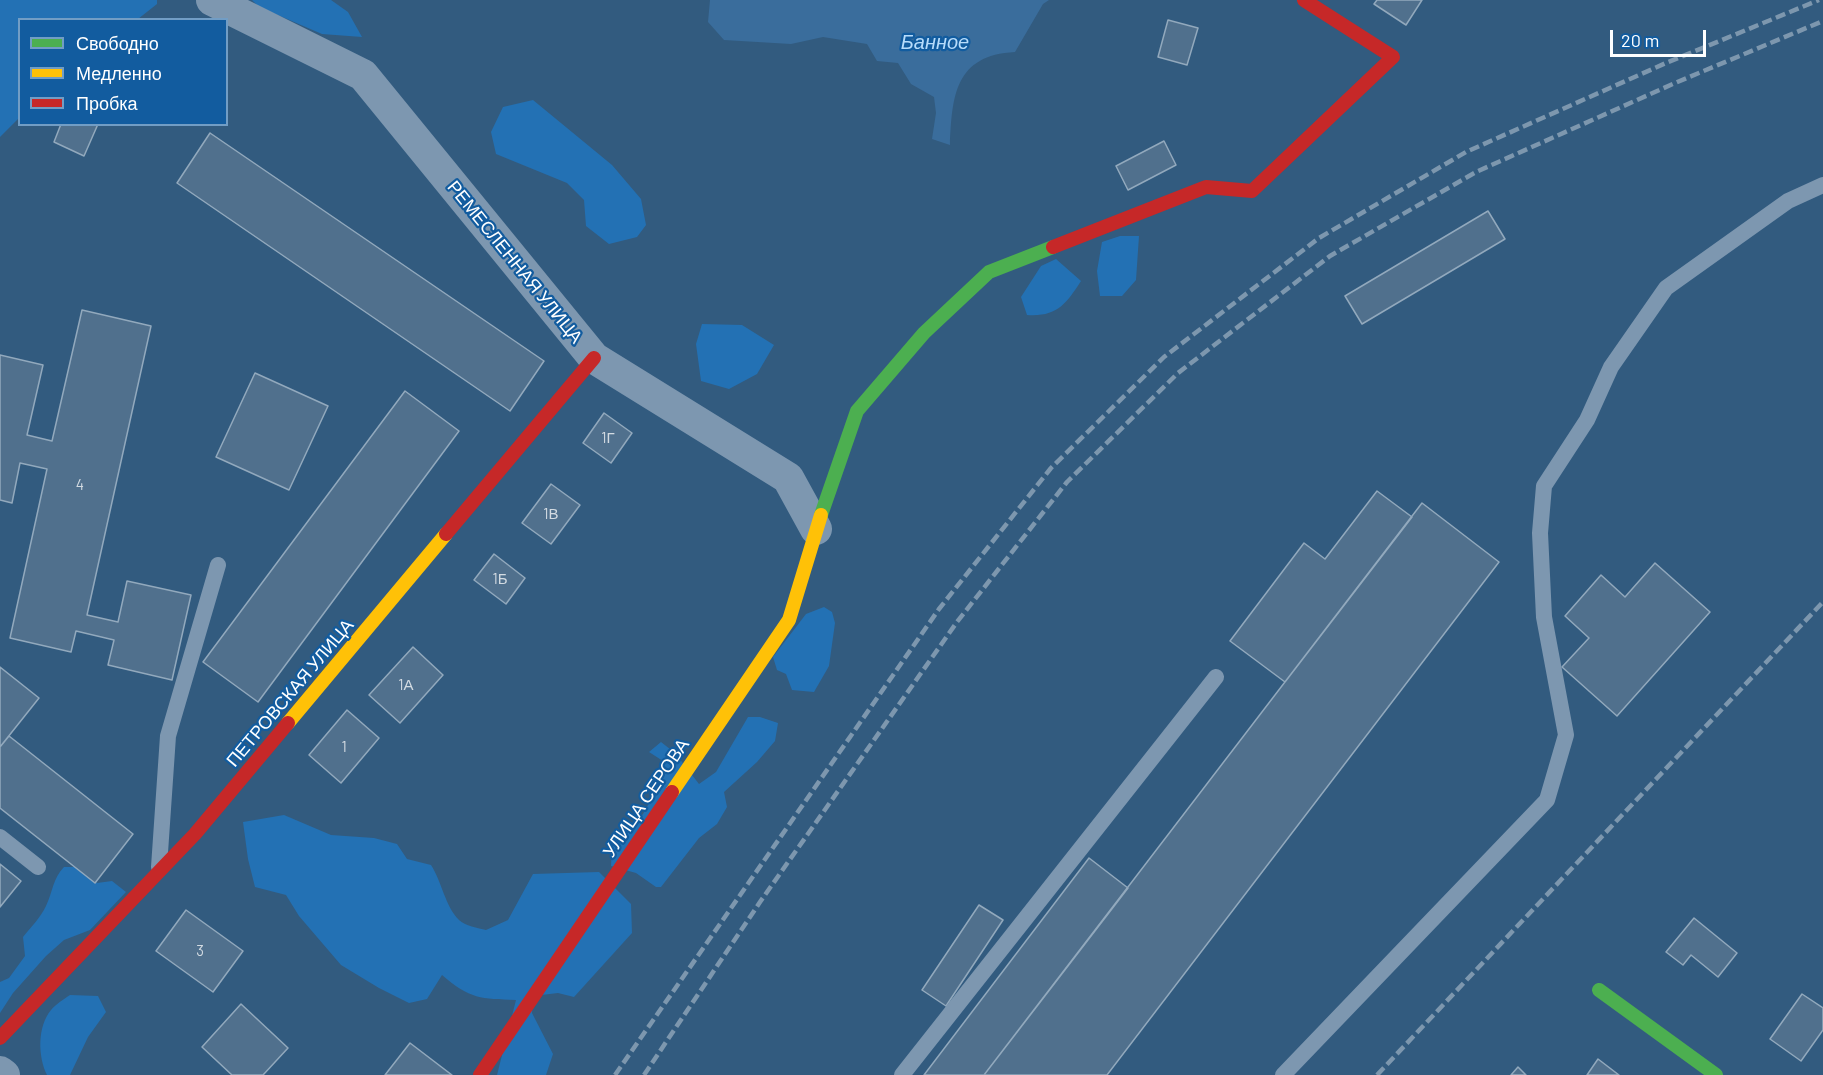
<!DOCTYPE html>
<meta charset="utf-8">
<style>
body{margin:0}
#map{position:relative;width:1823px;height:1075px;overflow:hidden;background:#325b7f;font-family:Barlow,sans-serif}
canvas{display:block}
.legend{position:absolute;left:18px;top:18px;width:210px;height:108px;box-sizing:border-box;background:#125c9f;border:2px solid #719dc5;margin:0;padding:8px 10px;list-style:none;font-size:18px;color:#fff}
.legend li{display:flex;align-items:center;gap:12px;height:30px}
.legend b{width:30px;border:2px solid #719dc5}
.scale{position:absolute;left:1610px;top:30px;width:96px;height:27px;box-sizing:border-box;border:3px solid #fff;border-top:0;padding-left:8px;font-size:18px;line-height:21px;white-space:nowrap;color:#fff;-webkit-text-stroke:4px #125c9f;paint-order:stroke}
</style>
<div id="map">
<canvas width="1823" height="1075"></canvas>
<ul class="legend">
<li><b style="height:8px;background:#4caf50"></b>Свободно</li>
<li><b style="height:8px;background:#ffc107"></b>Медленно</li>
<li><b style="height:8px;background:#c62828"></b>Пробка</li>
</ul>
<div class="scale">20 m</div>
</div>
<script>
const c = document.querySelector('canvas').getContext('2d');
c.lineJoin = 'round';
function paint(path, color) { c.fillStyle = color; c.fill(path, 'evenodd'); }
function strokePath(path, color, width, dash) { c.strokeStyle = color; c.lineWidth = width; c.lineCap = dash ? 'butt' : 'round'; c.setLineDash(dash || []); c.stroke(path); }
function label(font, color, halo, rows, align = 'center') {
  c.font = font + ' Barlow,sans-serif'; c.lineWidth = 4.5; c.setLineDash([]); c.textBaseline = 'middle'; c.strokeStyle = halo; c.fillStyle = color; for (const [text, x, y, turn = 0] of rows) {
    c.save(); c.translate(x, y); c.rotate((+turn || 0) * Math.PI / 180); c.textAlign = isNaN(turn) ? turn : align; if (halo) c.strokeText(text, 0, 0); c.fillText(text, 0, 0); c.restore();
  }
}
paint(new Path2D(`
 M0,0H157V4L138,19L20,20L19,118L0,137Z
 M252,0H331L348,12L362,37L322,34L259,7Z
 M533,100L612,165L641,199L646,225L637,237L609,244L586,226L584,200L567,183L496,154L491,132L503,107Z
 M1120,236H1139L1136,280L1122,296H1100L1097,271L1102,242Z
 M1056,259L1081,281C1066,304 1057,317 1027,315L1021,297L1041,266Z
 M702,324L742,325L774,345L757,374L729,389L701,381L696,344Z
 M824,607L832,612L835,623L829,666L814,692L792,690L786,674L777,670L773,657L806,614Z
 M748,717H760L778,723L775,741L757,762L724,792L727,807L717,824L699,838L661,887H656L636,873L611,866L612,846C644,822 654,799 663,761L649,752L661,742L675,753L699,784L716,772Z
 M284,815L331,835L374,838L397,844L407,859L431,865C442,882 445,906 459,920C465,926 478,928 486,930L508,920L533,874L599,872L631,904L632,933L574,997L558,993L533,996L532,1013L553,1054L546,1075H497L516,1000C481,999 470,999 442,975L427,999L409,1003L379,988L341,965L299,916L286,895L255,887L248,859L243,822Z
 M64,867H82L97,883L112,881L126,892L90,930L64,940L46,956L13,993L0,1013V982L9,978L25,956L23,937C31,927 41,917 46,906C53,891 53,878 64,867Z
 M70,995L98,996L106,1012L88,1037L70,1075H47C38,1057 37,1027 51,1010C56,1004 64,999 70,995Z`), '#2371b4');
paint(new Path2D(`
 M710,0H1049L1043,4L1015,52C955,55 952,96 950,145L932,139L936,113L934,97L911,84L898,63L877,61L867,44L823,37L791,44L724,40L708,22Z`), '#3a6d9c');
const building = new Path2D(`
 M1377,0H1422L1406,25L1374,4Z
 M1168,20L1198,28L1187,65L1158,57Z
 M61,124H98L84,156L54,142Z
 M210,133L544,361L510,411L177,183Z
 M1164,141L1176,165L1128,190L1116,166Z
 M1488,211L1505,239L1362,324L1345,296Z
 M82,310L151,326L87,615L118,622L127,581L191,595L172,680L108,665L114,640L76,631L71,652L10,638L47,469L20,463L12,503L0,500V355L43,365L27,435L52,441Z
 M255,373L328,406L289,490L216,457Z
 M405,391L459,431L258,702L203,662Z
 M604,413L632,433L611,463L583,443Z
 M551,484L580,505L551,544L522,523Z
 M1377,491L1412,517L1285,682L1230,641L1304,543L1325,559Z
 M1422,503L1499,562L1107,1075H984Z
 M494,554L525,578L506,604L474,580Z
 M1655,563L1710,612L1617,716L1562,667L1589,638L1565,616L1601,575L1625,597Z
 M413,647L443,675L400,723L369,695Z
 M0,667L39,698L0,747Z
 M347,710L379,738L341,783L309,755Z
 M9,736L133,834L95,883L0,808V747Z
 M1089,858L1128,888L984,1075H924Z
 M0,864L21,881L0,907Z
 M979,905L1003,920L946,1006L922,990Z
 M186,910L243,951L213,992L156,951Z
 M1694,918L1737,953L1718,977L1691,955L1683,965L1666,952Z
 M1802,994L1823,1008V1030L1801,1061L1770,1039Z
 M241,1004L288,1048L263,1075H232L202,1047Z
 M410,1043L452,1075H385Z
 M1598,1059L1619,1075H1587Z
 M1518,1067L1526,1075H1511Z`);
paint(building, '#50708d');
strokePath(building, '#92a9bd', 1.5);
strokePath(new Path2D(`
 M0,837L38,867
 M159,867L168,736L218,565
 M902,1075L1216,677
 M1283,1075L1547,800L1566,735L1544,617L1540,533L1544,486L1587,420L1611,367L1666,288L1788,201L1823,185`), '#7d97b0', 16);
strokePath(new Path2D(`
 M212,0L363,75L594,358L788,478L816,529
 M0,1072L4,1075`), '#7d97b0', 32);
strokePath(new Path2D(`
 M821,515L857,411L924,333L989,272L1053,247
 M1599,990L1716,1075`), '#4caf50', 14);
strokePath(new Path2D(`
 M288,723L446,534
 M672,792L789,620L821,515`), '#ffc107', 14);
strokePath(new Path2D(`
 M1053,247L1206,187L1252,191L1393,57L1304,0
 M446,534L594,358
 M0,1038L195,834L288,723
 M480,1075L672,792`), '#c62828', 14);
strokePath(new Path2D(`
 M615,1075L939,609L1051,468L1164,357L1319,238L1466,152L1666,63L1819,0
 M644,1075L760,902L957,622L1067,482L1178,373L1330,256L1476,172L1675,83L1823,21
 M1377,1075L1823,602`), '#7d97ae', 4.5, [10, 4.5]);
label('15px', '#d3dbe2', null, [
 ["1Г",608,438],
 ["4",80,485],
 ["1В",551,514],
 ["1Б",500,579],
 ["1А",406,685],
 ["1",344,747],
 ["3",200,951]
]);
label('18px', '#fff', '#125c9f', [
 ["РЕМЕСЛЕННАЯ УЛИЦА",515,262,51],
 ["ПЕТРОВСКАЯ УЛИЦА",290,693,-50],
 ["УЛИЦА СЕРОВА",646,798,-56]
]);
label('italic 20px', '#b7dcfb', '#125c9f', [
 ["Банное",935,42]
]);
</script>
